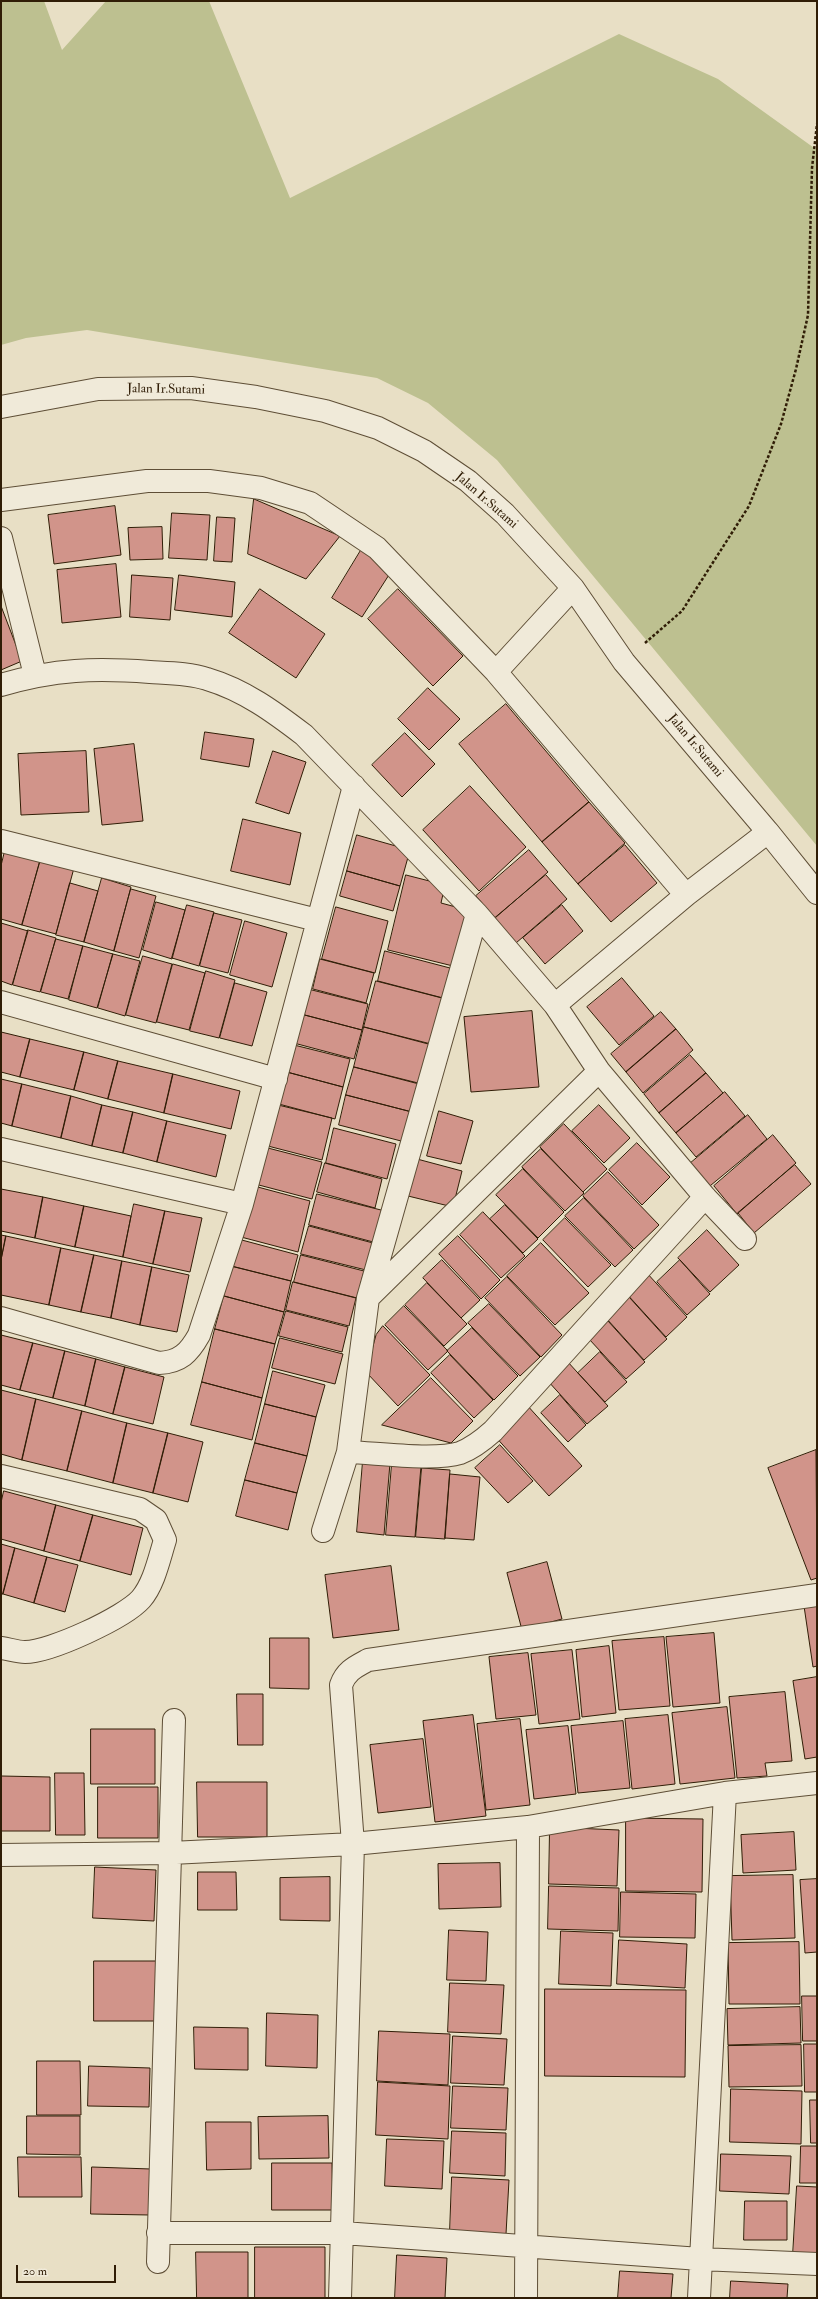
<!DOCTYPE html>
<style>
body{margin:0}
#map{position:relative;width:818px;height:2299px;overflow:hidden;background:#e8dfc5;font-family:"IM FELL Double Pica",serif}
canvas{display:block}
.frame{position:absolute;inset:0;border:2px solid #301d06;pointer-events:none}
.scale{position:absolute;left:16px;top:2265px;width:100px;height:18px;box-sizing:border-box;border:2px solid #301d06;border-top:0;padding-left:5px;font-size:12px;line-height:14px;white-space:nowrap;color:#301d06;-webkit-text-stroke:3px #f0ead9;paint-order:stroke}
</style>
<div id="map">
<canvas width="818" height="2299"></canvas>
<div class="frame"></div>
<div class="scale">20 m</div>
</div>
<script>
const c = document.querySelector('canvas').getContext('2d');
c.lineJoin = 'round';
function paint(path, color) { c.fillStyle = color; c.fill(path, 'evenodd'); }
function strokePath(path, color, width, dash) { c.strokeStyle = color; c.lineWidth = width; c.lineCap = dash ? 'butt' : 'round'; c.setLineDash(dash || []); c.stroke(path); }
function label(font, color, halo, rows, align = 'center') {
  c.font = font + ' "IM FELL Double Pica",serif'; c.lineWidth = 3; c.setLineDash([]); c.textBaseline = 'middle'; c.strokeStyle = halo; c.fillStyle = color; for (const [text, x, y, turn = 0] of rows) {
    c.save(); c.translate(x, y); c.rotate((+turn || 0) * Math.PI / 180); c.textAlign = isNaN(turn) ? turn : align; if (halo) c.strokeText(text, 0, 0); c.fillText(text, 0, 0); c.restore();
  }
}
paint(new Path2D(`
 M1,1H44L62,50L106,1H209L290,198L619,34L718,79L817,150V846L497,460L428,403L377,378L87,330L26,338L1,345Z`), '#bdc090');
const building = new Path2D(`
 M254,499L340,536L306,579L248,554Z
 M115,506L121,555L54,564L48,515Z
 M172,513L210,515L207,560L169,558Z
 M217,517L235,518L232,562L214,561Z
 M162,527L163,559L130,560L128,528Z
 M363,547L394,567L362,617L332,598Z
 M116,564L121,617L62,623L57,570Z
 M132,575L173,578L170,620L130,617Z
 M179,575L235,582L232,617L175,610Z
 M260,589L325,634L296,678L229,633Z
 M398,589L463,656L433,686L368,619Z
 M1,606L22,661L1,670Z
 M428,688L460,719L429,750L398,719Z
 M506,704L589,802L542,842L459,744Z
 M205,732L254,739L249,767L201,759Z
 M405,733L435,764L402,797L372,765Z
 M134,744L143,821L102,825L94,749Z
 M86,751L89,812L21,815L18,754Z
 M273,751L306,762L289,814L256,803Z
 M470,786L526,847L479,891L423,830Z
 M589,802L625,843L578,884L542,842Z
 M243,819L301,833L290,885L231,871Z
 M357,835L410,850L400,886L347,871Z
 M625,845L657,883L611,922L578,884Z
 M529,850L548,872L495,918L476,896Z
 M5,851L40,860L22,925L1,919V866Z
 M41,859L74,868L56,934L22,925Z
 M347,871L400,886L393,911L340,896Z
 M406,875L445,885L441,903L467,910L453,966L388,950Z
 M546,875L567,899L516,943L495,918Z
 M102,878L131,887L114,951L84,942Z
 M70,883L98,891L84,942L56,935Z
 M131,889L156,896L139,958L114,951Z
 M156,902L185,910L172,959L143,950Z
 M187,905L214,912L199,966L172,958Z
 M562,905L583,931L545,964L523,938Z
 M336,907L388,921L375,973L322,959Z
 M214,913L242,920L228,973L200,966Z
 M245,921L287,933L272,987L230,975Z
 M1,923L28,931L12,985L1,981Z
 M28,930L56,938L40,992L13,985Z
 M56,939L83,946L68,999L41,992Z
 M83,946L113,954L97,1008L69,1000Z
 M385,951L450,968L443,998L378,981Z
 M113,954L140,961L125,1016L98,1008Z
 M143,956L172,964L156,1023L126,1015Z
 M320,959L374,973L366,1003L313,989Z
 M173,964L205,973L189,1030L157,1022Z
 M206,971L235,980L219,1038L190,1031Z
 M622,978L654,1016L619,1045L587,1007Z
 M376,981L442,998L431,1044L364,1027Z
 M235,983L267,992L252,1046L220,1038Z
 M304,988L368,1004L362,1030L297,1013Z
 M532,1011L539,1087L471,1092L464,1017Z
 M661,1012L676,1029L626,1072L611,1054Z
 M297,1013L362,1030L354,1059L290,1042Z
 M364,1027L432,1045L422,1084L354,1067Z
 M676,1029L693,1050L643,1093L626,1072Z
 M1,1032L30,1039L20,1077L1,1072Z
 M30,1039L84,1052L74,1090L20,1077Z
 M290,1044L350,1059L343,1087L283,1071Z
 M84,1052L118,1061L108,1099L74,1090Z
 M690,1055L706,1073L659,1113L644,1094Z
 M118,1061L173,1074L164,1113L108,1099Z
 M354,1067L419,1084L412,1112L346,1095Z
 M283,1071L343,1087L335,1119L275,1103Z
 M706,1073L723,1093L676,1133L659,1113Z
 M173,1074L240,1091L231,1129L164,1113Z
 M1,1079L22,1084L12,1126L1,1123Z
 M22,1084L71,1096L61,1138L12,1126Z
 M725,1092L745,1116L696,1157L676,1133Z
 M346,1095L412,1112L405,1142L339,1125Z
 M71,1096L102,1105L92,1146L61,1138Z
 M274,1104L332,1118L322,1160L264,1145Z
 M102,1105L133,1112L123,1153L92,1146Z
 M599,1105L630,1138L604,1163L572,1131Z
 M439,1111L473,1121L461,1164L427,1156Z
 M133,1112L167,1121L157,1162L123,1153Z
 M748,1115L767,1139L705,1190L686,1167Z
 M167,1121L226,1135L216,1177L157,1162Z
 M564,1124L607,1169L583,1192L540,1147Z
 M334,1128L396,1144L387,1179L326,1163Z
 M773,1135L796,1163L737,1214L714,1186Z
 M637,1143L670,1177L642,1205L609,1170Z
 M264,1147L322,1162L312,1199L255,1184Z
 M541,1149L584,1193L565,1211L522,1167Z
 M417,1159L462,1171L453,1207L408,1196Z
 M325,1163L382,1179L375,1208L317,1192Z
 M795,1165L811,1184L754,1233L738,1213Z
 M523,1169L564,1212L538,1238L496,1195Z
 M608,1172L659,1225L634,1249L583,1196Z
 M254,1186L310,1201L298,1252L241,1237Z
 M1,1189L43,1197L35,1238L1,1231Z
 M317,1194L385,1211L377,1243L309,1225Z
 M43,1197L84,1206L75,1247L35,1238Z
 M584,1198L633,1250L615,1267L565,1216Z
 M134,1204L165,1211L153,1264L123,1257Z
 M505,1205L538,1239L523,1253L490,1219Z
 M84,1206L131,1216L123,1257L75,1247Z
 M165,1211L202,1218L190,1272L153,1264Z
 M483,1212L525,1256L501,1278L460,1235Z
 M565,1218L611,1265L588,1287L543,1240Z
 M309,1226L373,1243L366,1270L301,1254Z
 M707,1230L739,1265L710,1292L678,1258Z
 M1,1235L6,1236L1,1260Z
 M6,1236L61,1248L49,1305L1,1295V1260Z
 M458,1236L500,1280L481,1299L439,1254Z
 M238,1239L298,1255L291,1281L231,1266Z
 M541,1243L589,1293L555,1325L507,1276Z
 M61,1248L94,1255L81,1312L49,1305Z
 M94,1255L122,1261L111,1318L81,1312Z
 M301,1255L364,1271L357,1298L294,1282Z
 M442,1260L480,1300L461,1318L423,1278Z
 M680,1260L710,1294L687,1315L657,1282Z
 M122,1261L152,1267L140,1325L111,1318Z
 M231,1266L291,1281L284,1312L224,1296Z
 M152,1267L189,1275L177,1332L140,1325Z
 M646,1272L687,1317L666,1337L625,1292Z
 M507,1277L562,1335L541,1357L485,1298Z
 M293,1282L356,1298L349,1326L286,1310Z
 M427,1283L467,1324L444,1346L405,1305Z
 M224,1296L284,1312L275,1344L215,1329Z
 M629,1297L667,1339L644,1360L606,1318Z
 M489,1304L540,1357L520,1376L468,1323Z
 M404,1306L448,1351L428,1370L385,1325Z
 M286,1311L348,1327L342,1352L279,1336Z
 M608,1321L645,1362L626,1379L589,1339Z
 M383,1326L430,1375L398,1406L366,1372L376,1335Z
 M472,1328L518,1376L494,1400L447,1351Z
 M215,1329L275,1344L262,1398L202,1382Z
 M1,1335L33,1343L20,1390L1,1385Z
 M280,1338L343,1354L335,1384L272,1368Z
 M33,1343L65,1351L53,1398L20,1390Z
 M65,1351L96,1359L85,1406L53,1398Z
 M600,1352L627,1382L605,1402L578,1373Z
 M450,1355L493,1400L474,1418L431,1373Z
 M96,1359L125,1367L113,1414L85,1406Z
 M567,1361L608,1406L587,1424L547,1380Z
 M125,1367L164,1377L153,1424L113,1414Z
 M273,1371L325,1385L316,1417L265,1404Z
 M431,1378L473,1421L451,1443L382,1425Z
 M202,1382L262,1398L252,1440L191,1425Z
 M1,1390L36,1399L22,1460L1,1454Z
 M560,1395L586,1425L568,1442L541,1413Z
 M36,1399L82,1411L67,1471L22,1460Z
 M265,1404L316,1417L307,1456L255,1443Z
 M526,1404L582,1466L549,1496L493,1434Z
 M82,1411L127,1423L113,1483L67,1471Z
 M127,1423L168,1433L153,1493L113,1483Z
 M168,1433L203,1442L188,1502L153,1493Z
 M255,1443L307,1456L297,1493L245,1480Z
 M500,1445L533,1481L508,1503L475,1468Z
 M816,1450L817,1578L811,1580L768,1468Z
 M363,1461L390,1463L384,1535L357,1532Z
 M392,1464L421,1466L415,1537L386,1535Z
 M422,1468L450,1470L445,1539L416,1537Z
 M450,1474L480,1477L474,1540L445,1538Z
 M245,1480L297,1493L288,1530L236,1516Z
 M4,1491L56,1505L44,1551L1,1539V1503Z
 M56,1505L93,1515L80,1561L44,1551Z
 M93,1515L143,1528L131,1575L80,1561Z
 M1,1544L15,1548L3,1594H1Z
 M15,1548L47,1557L34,1603L3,1594Z
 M47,1557L78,1565L65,1612L34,1603Z
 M547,1562L562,1619L522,1630L507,1573Z
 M391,1566L399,1630L333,1638L325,1575Z
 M817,1604V1666L813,1667L804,1606Z
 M714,1633L720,1703L673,1707L666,1637Z
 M664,1637L670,1706L619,1710L612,1641Z
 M270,1638H309V1689L270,1688Z
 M609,1646L616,1713L582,1717L576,1650Z
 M572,1650L580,1719L539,1724L531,1654Z
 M528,1653L536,1715L496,1719L489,1657Z
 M817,1677V1757L805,1759L793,1681Z
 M785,1692L792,1761L765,1763L767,1776L737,1778L729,1697Z
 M237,1694H263V1745H238Z
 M727,1707L735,1778L680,1784L672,1713Z
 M473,1715L486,1816L435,1822L423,1721Z
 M668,1715L675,1784L632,1789L625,1719Z
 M520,1719L530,1805L486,1810L477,1724Z
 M623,1721L630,1788L578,1793L571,1726Z
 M568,1726L576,1794L534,1799L526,1730Z
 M91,1729H155V1784H91Z
 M423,1739L431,1807L378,1813L370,1745Z
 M55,1773H84L85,1835H56Z
 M1,1776L50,1777V1831H1Z
 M197,1782H267V1837H198Z
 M98,1787H158V1838H98Z
 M626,1818L703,1819L702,1892L626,1891Z
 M550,1827L619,1830L617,1886L549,1884Z
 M794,1832L796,1870L743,1873L741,1835Z
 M500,1863L501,1907L439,1909L438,1864Z
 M95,1867L156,1870L154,1921L93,1918Z
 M198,1872H236L237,1910H198Z
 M793,1875L795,1938L732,1940L730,1876Z
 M330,1877V1921L280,1920V1878Z
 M817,1879V1952L805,1953L800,1880Z
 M549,1886L619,1888L618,1931L548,1929Z
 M621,1892L696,1894L695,1938L620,1937Z
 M449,1930L488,1932L486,1981L447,1980Z
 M561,1931L613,1933L611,1986L559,1984Z
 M619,1940L687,1944L685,1988L617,1984Z
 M799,1942L800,2004H729L728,1943Z
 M94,1961H158V2021H94Z
 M450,1983L504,1985L501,2034L448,2032Z
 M545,1989L686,1990L685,2077L545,2076Z
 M802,1996H817V2041H803Z
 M800,2007L801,2043L728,2045L727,2009Z
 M267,2013L318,2015L317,2068L266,2066Z
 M194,2027L248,2028V2070L195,2069Z
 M379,2031L450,2034L448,2085L377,2081Z
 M453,2036L507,2039L504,2085L451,2083Z
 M804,2044H817V2092H805Z
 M801,2045L802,2086L729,2087L728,2046Z
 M37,2061H80L81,2115H37Z
 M89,2066L150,2068L149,2107L88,2106Z
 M378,2082L450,2086L448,2139L376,2135Z
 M453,2086L508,2088L506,2130L451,2128Z
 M731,2089L802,2091L801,2144L730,2142Z
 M810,2100H817V2143H811Z
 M27,2116H80V2155L27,2154Z
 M328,2116L329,2158L259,2159L258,2117Z
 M206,2122H251V2169L207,2170Z
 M452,2131L506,2133L505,2176L450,2173Z
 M387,2139L444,2141L442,2189L385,2186Z
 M801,2146H817V2183H800Z
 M721,2154L791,2156L789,2194L720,2191Z
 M18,2157H81L82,2197H19Z
 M272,2163H332L333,2210H272Z
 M92,2167L151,2169L150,2215L91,2214Z
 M452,2177L509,2180L506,2234L450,2231Z
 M797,2186L817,2187V2257L793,2255Z
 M745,2201H787V2240H744Z
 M255,2247H325V2298H255Z
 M196,2252H248V2298H197Z
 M397,2255L447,2258L445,2298H395Z
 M620,2271L673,2274L671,2298H618Z
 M731,2281L788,2284L787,2298H730Z`);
paint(building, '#d1948a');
strokePath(building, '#301d06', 1);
const minor = new Path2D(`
 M1,407L98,389L191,388L256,397L325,411L378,428L424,451L468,481L505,514L573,588L624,662L768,832L817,893
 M1,500L147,481H209L261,488L310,503L377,548L496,672L686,895
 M1,538L35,675
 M496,672L573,588
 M1,685C55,669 95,668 150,672C169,673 190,673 207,679C244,690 274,712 304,735L477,914L555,1005L599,1071L705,1197L745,1239
 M1,841L317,920
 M1,1002L276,1079
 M555,1005L686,895L768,832
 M1,1149L242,1204
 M369,1297L599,1071
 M1,1318L159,1363C180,1362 189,1353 199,1335L242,1204L354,786
 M348,1452C377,1453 434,1461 460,1453C473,1448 483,1440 493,1431L705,1197
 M1,1476L140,1509L156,1520L165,1540C159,1559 154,1584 141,1599C124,1618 50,1652 25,1652C17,1652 9,1649 1,1648
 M323,1531L348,1452L368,1298L477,914
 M1,1855L171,1853L353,1844L528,1827L725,1793L817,1783
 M158,2233H343L700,2259L817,2264
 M158,2262L174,1720
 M340,2298L353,1844L341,1685C346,1671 355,1667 368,1660L817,1595
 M526,2298L528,1827
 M699,2298L725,1793`);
strokePath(minor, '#5e4e36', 24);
strokePath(new Path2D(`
 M645,643L682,611L749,506L781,424L796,369L808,315L812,168L817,124`), '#301d06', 2.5, [3, 2]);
strokePath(minor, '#f0ead9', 22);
label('13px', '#301d06', '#f0ead9', [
 ["Jalan Ir.Sutami",166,390,1],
 ["Jalan Ir.Sutami",486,501,41],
 ["Jalan Ir.Sutami",695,746,50]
]);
</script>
